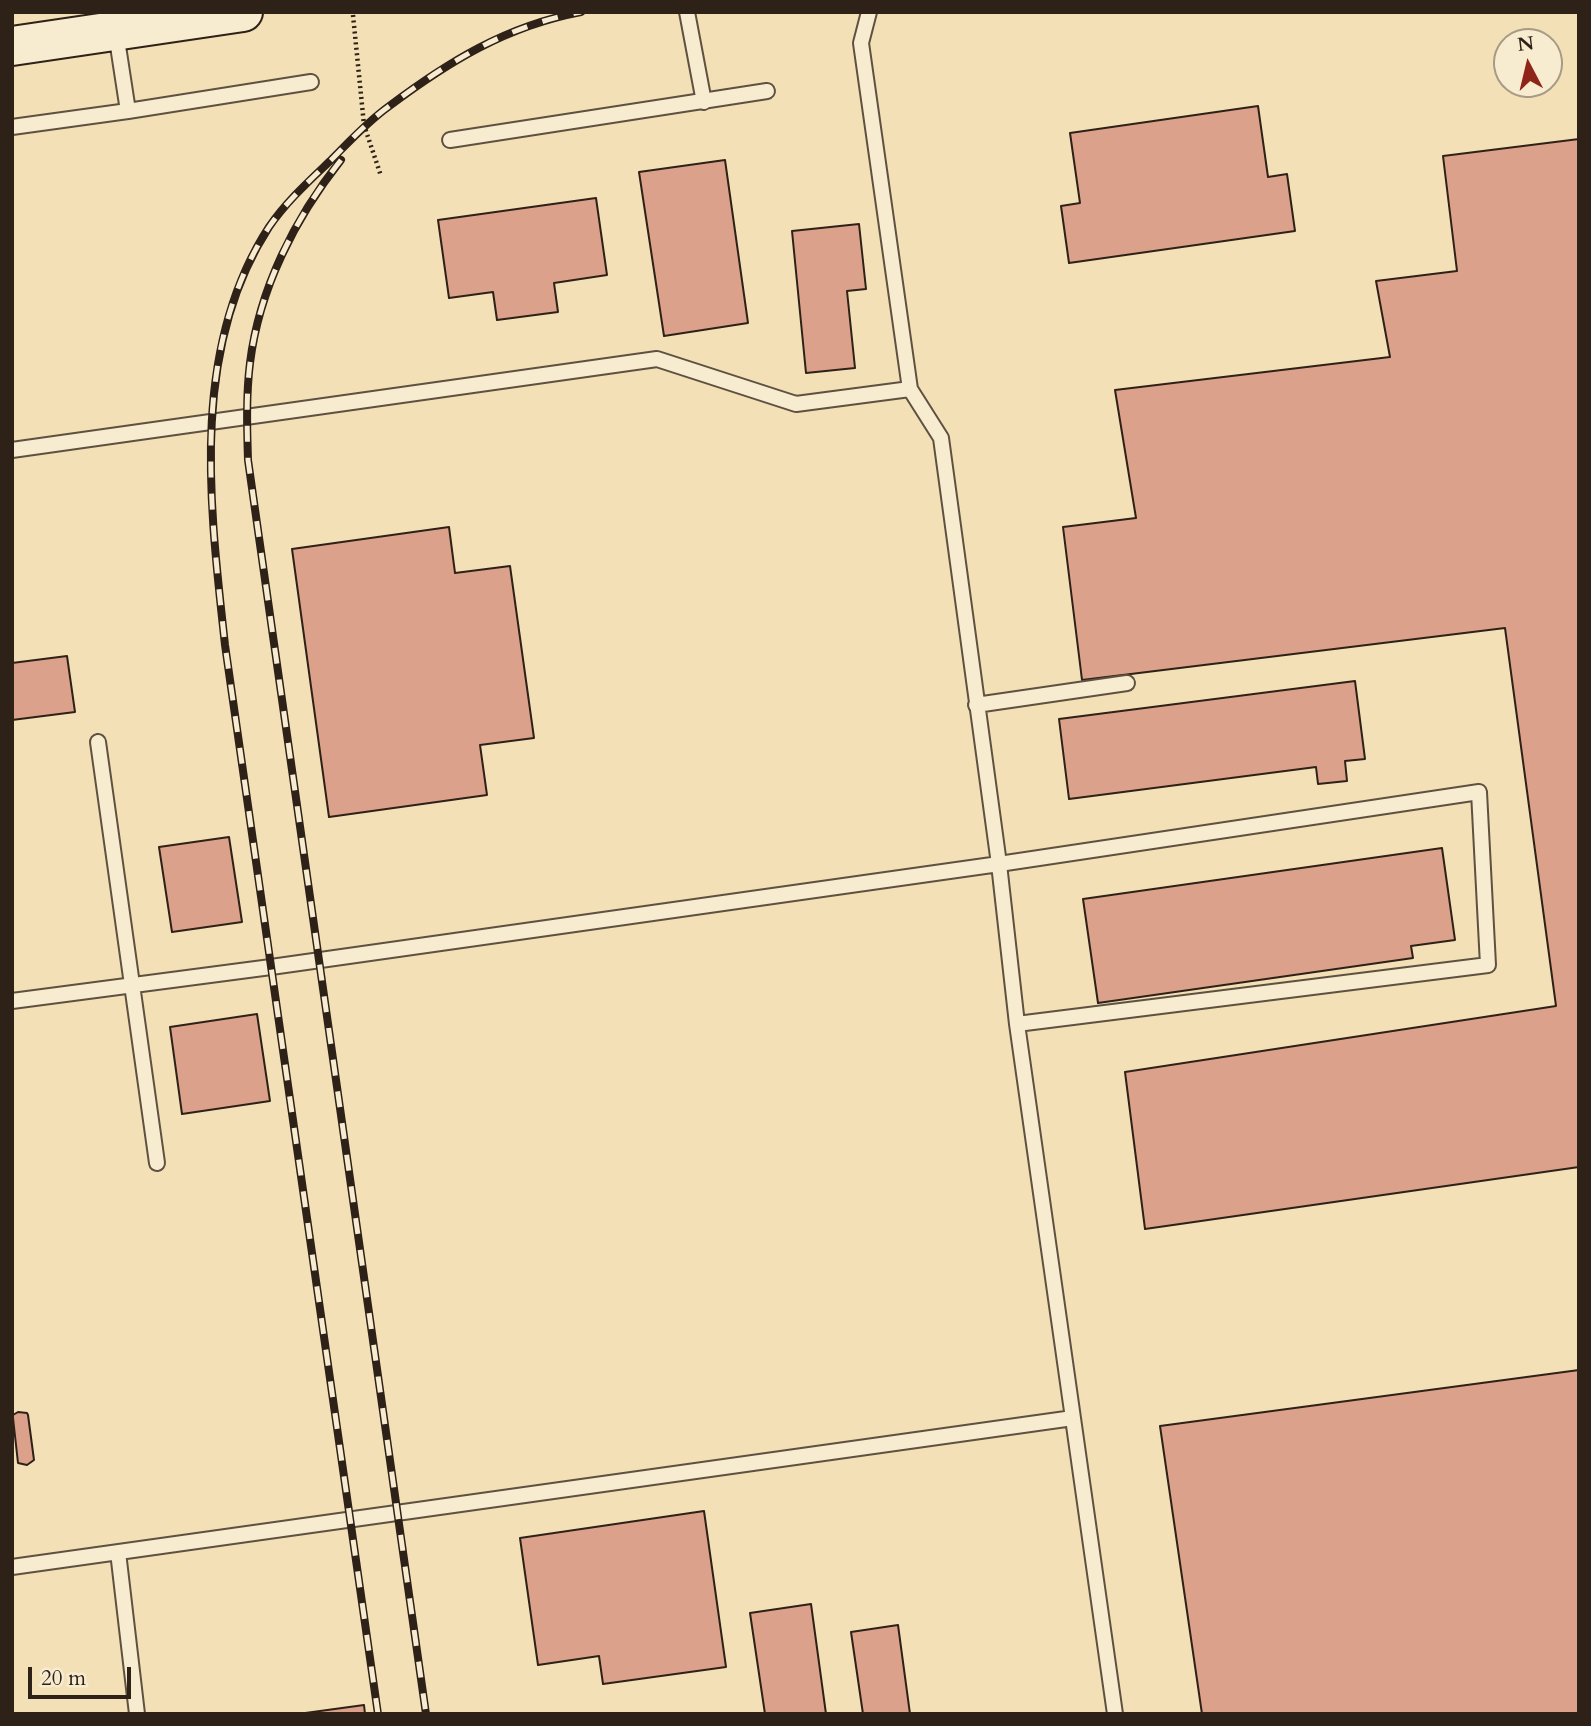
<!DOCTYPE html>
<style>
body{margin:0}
#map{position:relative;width:1591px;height:1726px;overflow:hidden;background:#f3e0b7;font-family:Cardo,serif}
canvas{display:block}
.frame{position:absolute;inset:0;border:14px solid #2e2118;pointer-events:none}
.north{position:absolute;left:1493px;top:28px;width:70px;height:70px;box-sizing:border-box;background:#f7ebd0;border:2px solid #a79a86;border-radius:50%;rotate:353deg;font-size:19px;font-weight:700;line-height:28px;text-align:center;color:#2e2118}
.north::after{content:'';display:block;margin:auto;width:24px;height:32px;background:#8f2418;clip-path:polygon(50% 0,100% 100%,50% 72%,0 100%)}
.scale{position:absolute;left:28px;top:1667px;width:103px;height:32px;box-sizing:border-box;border:4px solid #2e2118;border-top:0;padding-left:9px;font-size:21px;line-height:24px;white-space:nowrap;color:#2e2118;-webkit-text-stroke:5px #f7ebd0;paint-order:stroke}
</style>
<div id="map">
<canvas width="1591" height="1726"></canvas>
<div class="frame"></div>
<div class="north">N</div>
<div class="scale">20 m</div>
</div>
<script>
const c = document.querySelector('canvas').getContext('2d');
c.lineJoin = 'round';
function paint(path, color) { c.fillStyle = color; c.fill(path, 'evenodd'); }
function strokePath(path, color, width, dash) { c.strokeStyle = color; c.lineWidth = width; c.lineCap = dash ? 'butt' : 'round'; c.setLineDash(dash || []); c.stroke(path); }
const building = new Path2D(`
 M1258,106L1268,177L1287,174L1295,231L1069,263L1061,206L1080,203L1070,133Z
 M1579,139V1167L1145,1229L1125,1072L1556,1006L1505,628L1082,680L1063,527L1136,518L1115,390L1390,357L1376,281L1457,271L1443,156Z
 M725,160L748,323L664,336L639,172Z
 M596,198L607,275L554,283L558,312L497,320L493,292L449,298L438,220Z
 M859,224L866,289L847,291L855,368L806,373L792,231Z
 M449,527L455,573L510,566L534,738L480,745L487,795L329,817L292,549Z
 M67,656L75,712L12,720V663Z
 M1355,681L1365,759L1345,761L1347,781L1318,784L1316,767L1069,799L1059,719Z
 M229,837L242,922L172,932L159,847Z
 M1442,848L1455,940L1411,946L1413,958L1098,1003L1083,899Z
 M257,1014L270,1101L182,1114L170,1027Z
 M1579,1370V1714H1202L1160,1426Z
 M18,1412L27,1413L28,1415L34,1460L27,1465L18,1463L13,1418V1415Z
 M704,1511L726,1667L603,1684L599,1656L538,1665L520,1538Z
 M811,1604L826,1714H765L750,1613Z
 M898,1625L910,1714H863L851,1632Z
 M364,1705L365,1714H298Z`);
paint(building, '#dca18a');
strokePath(building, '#2e2118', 2);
const lane = new Path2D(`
 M687,12L704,102
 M869,12L861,43L910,389L941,438L999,864L1017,1024L1115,1714
 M128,111L311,82
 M12,127L128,111L116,33
 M450,140L767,91
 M12,450L657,359L796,404L910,389
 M976,705L1127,683
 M98,742L157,1163
 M12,1001L271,967L999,864L1479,792L1488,965L1017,1024
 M118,1552L137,1714
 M12,1567L1073,1418`);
const secondary = new Path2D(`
 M12,46L243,12`);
strokePath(lane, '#5f5140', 18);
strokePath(secondary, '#2e2118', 42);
strokePath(new Path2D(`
 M353,15L364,125L381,176`), '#2e2118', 4.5, [2, 3.5]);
strokePath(lane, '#f7ebd0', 14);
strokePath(secondary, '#f7ebd0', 38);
const rail = new Path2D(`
 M341,160C295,218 259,289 250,363C246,395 247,428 248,460L426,1714
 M378,1714L225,645C210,507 189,350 269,227C286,202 308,182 330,161C349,142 366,123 388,107C448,62 506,26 581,12`);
strokePath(rail, '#2e2118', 8);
strokePath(rail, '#f7ebd0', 5, [16]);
</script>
